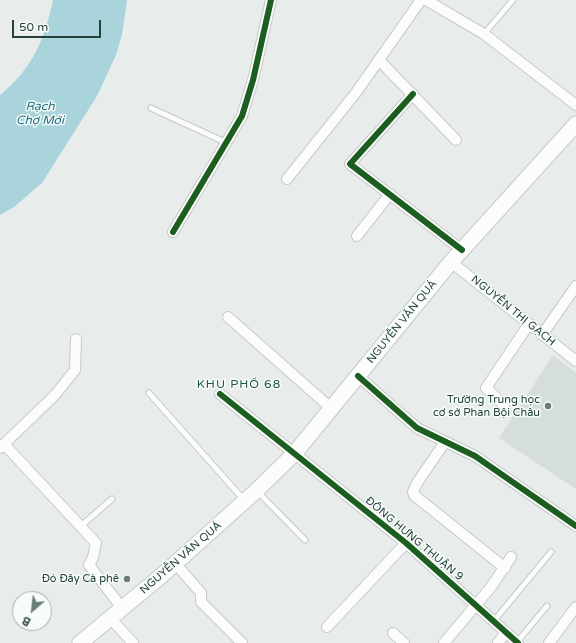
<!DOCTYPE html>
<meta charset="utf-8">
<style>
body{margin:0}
#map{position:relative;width:576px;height:643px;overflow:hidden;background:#e8edeb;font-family:"Varela Round",sans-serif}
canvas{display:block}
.north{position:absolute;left:12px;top:591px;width:40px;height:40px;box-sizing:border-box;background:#f7fbf9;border:1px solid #a3b1ad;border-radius:50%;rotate:208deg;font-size:11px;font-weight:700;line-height:16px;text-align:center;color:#24423a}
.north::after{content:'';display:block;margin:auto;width:14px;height:18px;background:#697e78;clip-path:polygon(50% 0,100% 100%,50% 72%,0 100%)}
.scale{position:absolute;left:12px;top:20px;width:89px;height:18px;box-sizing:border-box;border:2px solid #24423a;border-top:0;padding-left:5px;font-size:12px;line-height:14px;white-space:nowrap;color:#24423a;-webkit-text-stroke:3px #f7fbf9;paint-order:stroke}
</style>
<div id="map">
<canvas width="576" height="643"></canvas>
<div class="north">B</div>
<div class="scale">50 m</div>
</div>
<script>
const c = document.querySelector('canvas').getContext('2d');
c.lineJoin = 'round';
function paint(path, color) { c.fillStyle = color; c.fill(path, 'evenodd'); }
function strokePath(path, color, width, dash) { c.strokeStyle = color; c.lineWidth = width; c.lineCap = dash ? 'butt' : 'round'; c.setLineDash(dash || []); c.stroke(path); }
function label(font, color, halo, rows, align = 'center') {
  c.font = font + ' "Varela Round",sans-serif'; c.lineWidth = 3; c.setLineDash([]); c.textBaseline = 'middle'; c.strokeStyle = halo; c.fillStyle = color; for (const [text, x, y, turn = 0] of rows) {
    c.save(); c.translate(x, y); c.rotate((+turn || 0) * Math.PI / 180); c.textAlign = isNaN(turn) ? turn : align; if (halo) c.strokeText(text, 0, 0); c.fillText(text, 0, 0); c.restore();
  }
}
paint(new Path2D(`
 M553,355L576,373V489L499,438Z`), '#d6dedb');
paint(new Path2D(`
 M53,0H127L122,35L116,55L97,96L42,183L14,207L0,215V95C32,69 45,39 53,0Z`), '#a9d4db');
const service = new Path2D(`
 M484,34L513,0
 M151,108L227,143
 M149,393L244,500
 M257,491L305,540
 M81,526L112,499
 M493,622L551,552
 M517,642L547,606`);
const minor = new Path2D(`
 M426,0L484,34L576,105
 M379,60L456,140
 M413,94L350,164L462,250
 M287,179L355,94L421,0
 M173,232L242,116L253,80L271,0
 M357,236L390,194
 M451,262L576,361
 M228,317L332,409
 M542,335L576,286
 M358,376L417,428L475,456L576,526
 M220,394L406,543L518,643
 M504,405L486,388L529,324
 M445,442L417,483L413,492L414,495L505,568
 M4,444L96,543C93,553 96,555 89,565L122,608
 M0,448L55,395L75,370L76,339
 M175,563L201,593V602L242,643
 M110,618L133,643
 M327,627L406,543
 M393,633L404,643
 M444,643L491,587L511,557
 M498,643L506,632
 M549,643L576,607`);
const secondary = new Path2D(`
 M80,643L160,577L256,491L294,454L451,262L576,124`);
strokePath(service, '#c5cac8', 7);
strokePath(minor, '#c5cac8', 12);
strokePath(secondary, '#c3cbc8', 17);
strokePath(service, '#fcfcfc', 5);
strokePath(minor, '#fcfcfc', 10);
strokePath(secondary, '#fcfcfc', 15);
strokePath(new Path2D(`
 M413,94L350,164L462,250
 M173,232L242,116L253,80L271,0
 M358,376L417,428L475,456L576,526
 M220,394L406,543L518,643`), '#1b5e20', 6);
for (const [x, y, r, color] of [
 [548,406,4,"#697e78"],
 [127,579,4,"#697e78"]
]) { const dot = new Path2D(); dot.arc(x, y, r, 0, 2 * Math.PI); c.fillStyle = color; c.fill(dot); strokePath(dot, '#f7fbf9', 1.5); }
label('11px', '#24423a', '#f7fbf9', [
 ["NGUYỄN THỊ GẠCH",513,311,39],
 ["NGUYỄN VĂN QUÁ",402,322,-51],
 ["ĐÔNG HƯNG THUẬN 9",414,539,40],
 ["NGUYỄN VĂN QUÁ",181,558,-41]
]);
label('11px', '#24423a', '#f7fbf9', [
 ["Trường Trung học",540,400],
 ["cơ sở Phan Bội Châu",540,413],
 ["Đó Đây Cà phê",119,579]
], 'right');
label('italic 12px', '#1c6f80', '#f7fbf9', [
 ["Rạch",40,107],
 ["Chợ Mới",40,121]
]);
c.letterSpacing = '1px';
label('12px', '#1f5548', '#f7fbf9', [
 ["KHU PHỐ 68",239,385]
]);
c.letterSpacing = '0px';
</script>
